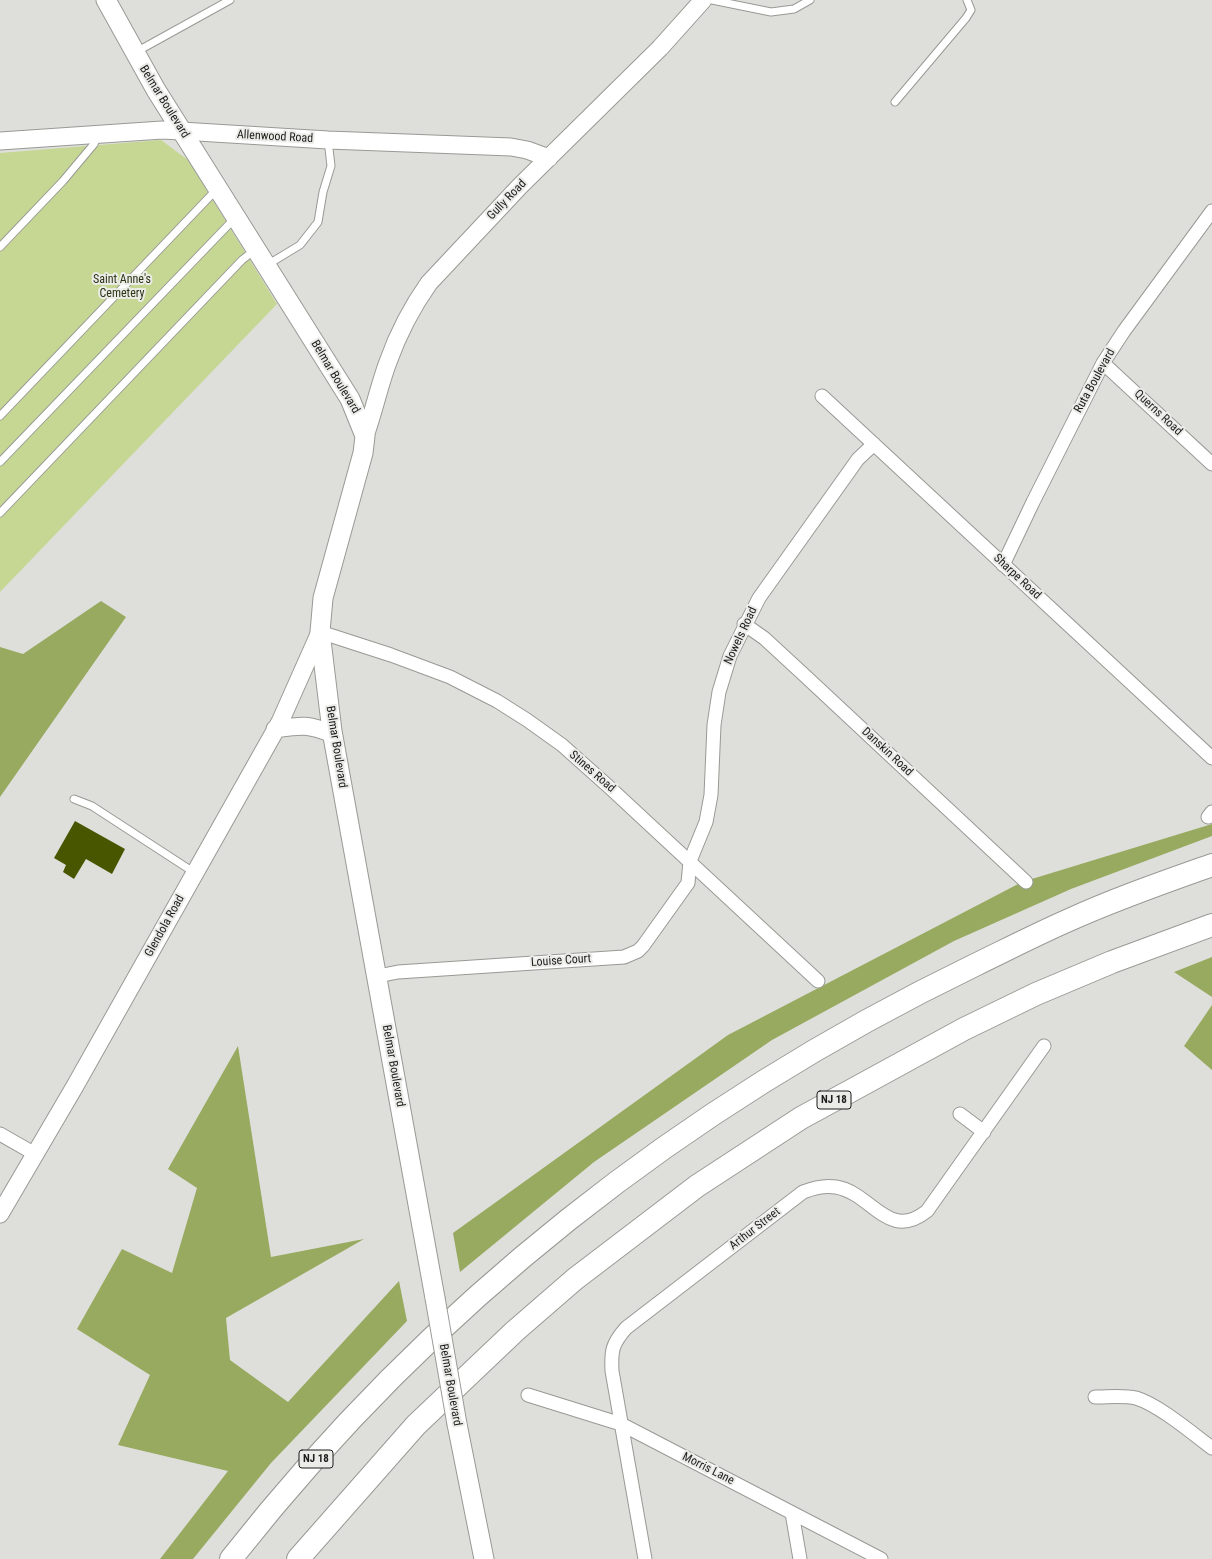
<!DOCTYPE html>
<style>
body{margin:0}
canvas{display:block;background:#dedfda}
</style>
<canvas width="1212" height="1559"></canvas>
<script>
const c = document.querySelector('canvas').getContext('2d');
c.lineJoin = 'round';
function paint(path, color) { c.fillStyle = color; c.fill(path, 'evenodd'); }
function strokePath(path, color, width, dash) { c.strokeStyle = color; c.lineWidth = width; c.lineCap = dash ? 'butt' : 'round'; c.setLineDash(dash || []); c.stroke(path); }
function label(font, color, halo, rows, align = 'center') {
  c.font = font + ' "Roboto Condensed",sans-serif'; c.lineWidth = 4; c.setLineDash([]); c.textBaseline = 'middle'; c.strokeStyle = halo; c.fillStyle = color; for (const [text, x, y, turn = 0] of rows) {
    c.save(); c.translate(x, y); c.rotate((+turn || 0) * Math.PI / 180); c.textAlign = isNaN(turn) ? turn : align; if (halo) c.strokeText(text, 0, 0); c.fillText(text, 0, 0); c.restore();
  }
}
paint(new Path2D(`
 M161,140L188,160L277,304L0,592V153Z`), '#c5d793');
paint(new Path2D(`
 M101,601L126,617L0,797V647L23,654Z
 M1212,824V836L1071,889L954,941L772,1040L594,1162L460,1272L453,1233L728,1035L1022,882Z
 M1212,957V997L1174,972Z
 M1212,1005V1070L1184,1046Z
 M238,1046L271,1257L364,1239L226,1318L230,1360L288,1402L399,1281L407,1321L271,1463L193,1559H160L228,1471L118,1445L150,1375L77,1329L122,1249L172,1273L197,1188L168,1169Z`), '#98aa60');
paint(new Path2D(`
 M75,821L125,849L112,874L86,859L74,879L63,872L66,865L54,858Z`), '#485600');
const service = new Path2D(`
 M712,0L771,12L794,9L810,0
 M136,52L230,0
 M895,102L966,18L971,10L967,0
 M0,247L63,181L94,144L98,135
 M267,265L300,245L318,222L323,192L331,166L328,140
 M0,416L217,189
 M0,462L236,217
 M0,513L242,260L256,249
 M74,799L92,806L195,873`);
const minor = new Path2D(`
 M1103,363L1212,464
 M822,396L1212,758
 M1003,565L1033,502L1103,363L1124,331L1212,211
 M744,624L764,638L802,673L1026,882
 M320,632L391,655L450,677L497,701L527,720L562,745L608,786L818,981
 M1208,817L1212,812
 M378,976L398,972L624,957L638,951L643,946L688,883L690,861L706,822L711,795L714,725L719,692L730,656L759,598L858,459L874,444
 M960,1114L984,1132
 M0,1134L35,1154
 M528,1395L621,1424L881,1559
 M1095,1397C1108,1397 1123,1395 1136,1398C1159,1405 1192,1433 1212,1448
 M792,1513L800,1559
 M645,1559L612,1371C611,1351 612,1344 626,1328L803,1192C813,1188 824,1185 836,1187C872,1193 888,1242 927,1211L1044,1046`);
const tertiary = new Path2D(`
 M0,141L162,130L181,131L328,140L511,147L527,150L549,158
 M365,436C374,411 379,386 388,362C398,334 412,307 429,283L520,186L660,48L703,0
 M275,729C303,725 307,724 333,734
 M0,1214L75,1086L280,722L320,632`);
const secondary = new Path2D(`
 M106,0L156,90L350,399L365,436L363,453L323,598L320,632L332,731L435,1298
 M457,1424L484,1559`);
const motorway = new Path2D(`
 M231,1559C430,1305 685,1105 975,965C1006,950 1037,934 1069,920C1115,899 1164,882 1212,865
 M298,1559L416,1425L515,1331L575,1279L697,1186L801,1118L964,1029L1036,994L1112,962L1212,925`);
strokePath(service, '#989a95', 9);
strokePath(minor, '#989a95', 15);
strokePath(tertiary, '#989a95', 19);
strokePath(secondary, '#989a95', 21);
strokePath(motorway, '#989a95', 24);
strokePath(service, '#fff', 7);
strokePath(minor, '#fff', 13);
strokePath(tertiary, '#fff', 17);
strokePath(secondary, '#fff', 19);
strokePath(motorway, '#fff', 22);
const secondaryBridge = new Path2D(`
 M435,1298L457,1424`);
strokePath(secondaryBridge, '#989a95', 21, []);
strokePath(secondaryBridge, '#fff', 19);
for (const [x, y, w] of [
 [834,1100,34],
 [316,1459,34]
]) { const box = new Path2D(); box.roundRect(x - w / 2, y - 9, w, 18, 3); c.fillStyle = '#ebece8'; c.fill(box); strokePath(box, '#1d1d1c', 1); }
label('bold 11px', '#1d1d1c', null, [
 ["NJ 18",834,1100],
 ["NJ 18",316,1459]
]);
label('12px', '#1d1d1c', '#ebece8', [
 ["Belmar Boulevard",164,102,58],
 ["Allenwood Road",275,137,3],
 ["Gully Road",507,200,-46],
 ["Belmar Boulevard",335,377,59],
 ["Ruta Boulevard",1095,381,-61],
 ["Querns Road",1158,413,43],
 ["Sharpe Road",1017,577,43],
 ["Nowels Road",741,636,-65],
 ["Belmar Boulevard",336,747,81],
 ["Danskin Road",887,752,43],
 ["Stines Road",592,772,41],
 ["Glendola Road",165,926,-61],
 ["Louise Court",561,961,-4],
 ["Belmar Boulevard",393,1066,80],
 ["Arthur Street",755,1229,-38],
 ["Belmar Boulevard",450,1385,80],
 ["Morris Lane",708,1469,27]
]);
label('12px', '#2c3413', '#ebece8', [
 ["Saint Anne's",122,280],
 ["Cemetery",122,294]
]);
</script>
